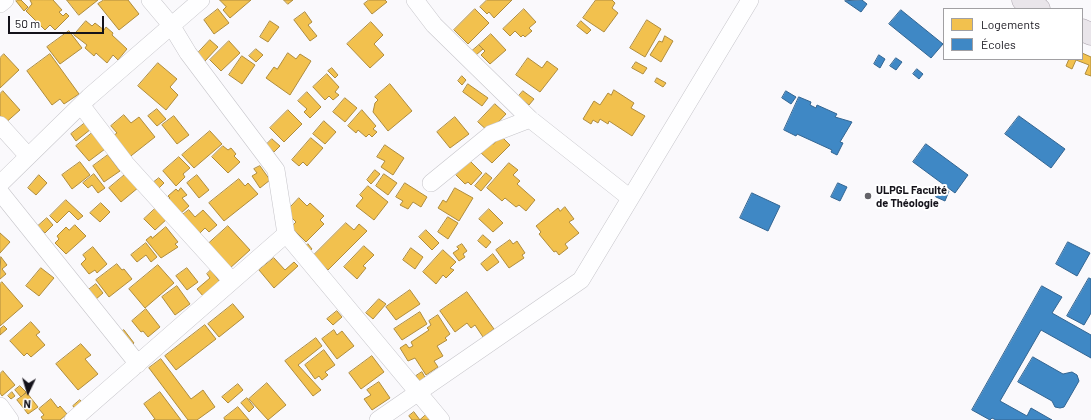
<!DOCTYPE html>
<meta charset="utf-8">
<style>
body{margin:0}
#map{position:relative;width:1091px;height:420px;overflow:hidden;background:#faf9fc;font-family:Barlow,sans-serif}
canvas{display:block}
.legend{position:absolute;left:943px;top:8px;width:140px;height:52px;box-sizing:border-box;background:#fff;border:1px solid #a1a0a3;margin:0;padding:5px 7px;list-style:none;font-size:12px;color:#14121a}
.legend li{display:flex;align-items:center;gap:8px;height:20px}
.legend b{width:20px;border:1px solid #a1a0a3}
.north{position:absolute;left:8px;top:372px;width:40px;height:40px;-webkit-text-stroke:3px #fff;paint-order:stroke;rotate:184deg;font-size:11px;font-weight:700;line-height:16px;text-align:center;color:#14121a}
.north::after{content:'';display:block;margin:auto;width:14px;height:18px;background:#14121a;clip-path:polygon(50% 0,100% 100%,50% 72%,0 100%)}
.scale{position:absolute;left:8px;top:16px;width:96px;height:18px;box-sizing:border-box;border:2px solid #14121a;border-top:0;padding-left:5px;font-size:12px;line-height:14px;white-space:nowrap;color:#14121a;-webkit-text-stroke:3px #fff;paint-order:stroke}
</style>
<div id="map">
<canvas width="1091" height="420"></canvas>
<ul class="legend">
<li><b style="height:11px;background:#f2c14e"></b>Logements</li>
<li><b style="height:11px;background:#3f88c5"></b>Écoles</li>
</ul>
<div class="north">N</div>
<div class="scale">50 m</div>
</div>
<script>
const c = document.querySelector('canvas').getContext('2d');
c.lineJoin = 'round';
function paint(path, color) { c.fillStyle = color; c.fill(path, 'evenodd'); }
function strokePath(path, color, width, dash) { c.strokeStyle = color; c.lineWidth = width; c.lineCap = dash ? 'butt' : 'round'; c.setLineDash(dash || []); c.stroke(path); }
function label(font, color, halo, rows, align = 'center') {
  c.font = font + ' Barlow,sans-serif'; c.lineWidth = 4; c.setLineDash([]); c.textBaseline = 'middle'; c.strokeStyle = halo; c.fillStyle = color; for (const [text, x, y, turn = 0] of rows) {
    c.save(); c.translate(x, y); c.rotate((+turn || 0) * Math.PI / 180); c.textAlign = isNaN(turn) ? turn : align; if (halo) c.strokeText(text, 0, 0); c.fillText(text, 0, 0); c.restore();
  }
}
const homes = new Path2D(`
 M17,0H21L28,7L24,11L16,1Z
 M53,0L62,10L59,12L63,16L66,13L69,16L55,30L50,25L45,30L26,11L32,4L30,0Z
 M67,0H98L79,15Z
 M104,0H128L139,14L119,30L98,4Z
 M220,0H251L230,18L223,10L226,7Z
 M284,0H293L288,4Z
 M369,0H385L387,2L372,14L364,4Z
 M487,0H512L494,18L489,12L487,14L480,7Z
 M596,0H612L615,3L612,8L618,13L604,32L583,18Z
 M218,9L229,23L214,34L204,20Z
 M475,9L489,23L468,44L454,30Z
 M524,9L536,22L529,28L532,31L525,37L523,35L521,37L515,31L510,36L503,29Z
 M305,12L312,22L308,25L317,36L310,41L294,20Z
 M647,20L661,29L645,57L630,48Z
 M86,21L92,26L95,23L104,30L106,27L113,33L112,35L127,49L118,60L113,55L107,63L96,53L94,56L85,48L87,45L74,35Z
 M270,21L279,27L268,42L260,37Z
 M581,21L591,30L587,34L577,26Z
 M371,22L383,35L374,44L384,55L370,68L347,44Z
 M69,31L82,48L60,64L47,47Z
 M491,34L506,50L490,64L481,55L485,51L479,45Z
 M665,36L673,41L661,62L650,55L659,41L662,42Z
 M210,40L218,47L205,61L197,54Z
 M229,41L240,53L221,71L210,60Z
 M479,45L483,49L476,55L472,51Z
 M256,49L263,55L256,62L249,56Z
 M288,53L296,59L300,54L311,61L290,95L266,78L274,67L277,69Z
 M1082,53L1091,57V76L1085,74L1089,65L1076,60L1072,69L1066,66L1069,59H1082Z
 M4,54L19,70L0,88V58Z
 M50,54L79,94L64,104L60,99L52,105L27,71Z
 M242,56L255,65L242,84L229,75Z
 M528,58L542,68L547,61L558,69L540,92L516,75Z
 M636,62L647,68L643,74L632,68Z
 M158,63L177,79L170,87L178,95L166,110L138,86Z
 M332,68L338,75L335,78L328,71Z
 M327,74L339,87L335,92L339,95L333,100L329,96L325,100L313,87Z
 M462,76L466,80L462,85L458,81Z
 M657,78L666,83L663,87L655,82Z
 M390,84L412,111L388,131L373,112L375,103L378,100L375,97Z
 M468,84L488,98L482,106L463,92Z
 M614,90L634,103L631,108L645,116L632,136L609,121L608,124L600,119L598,123L593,120L591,124L583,119L594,101L600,105L608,93L611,95Z
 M3,91L20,110L3,125L0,121V94Z
 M523,91L534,99L529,105L518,97Z
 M307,92L321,107L310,118L304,112L307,109L298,101Z
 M345,98L357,108L345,122L333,112Z
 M495,104L506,114L489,132L478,122Z
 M157,109L166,119L157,126L148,116Z
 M288,110L302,124L284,142L270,128Z
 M362,110L376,126L373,129L377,132L372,137L369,134L366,137L358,130L356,133L348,126Z
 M124,115L131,123L139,117L155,137L127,159L110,138L117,133L111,126Z
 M174,116L189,135L177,144L162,125Z
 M455,117L469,134L450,148L437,132Z
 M324,121L336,132L325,144L313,134Z
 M85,123L91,129L76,141L71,134Z
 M210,131L222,144L194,168L182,155Z
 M92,133L105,149L89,161L76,146Z
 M501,136L510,145L492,163L480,152L490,141L493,144Z
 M311,138L323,148L307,166L303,162L299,166L292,160Z
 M272,139L280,146L274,152L266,145Z
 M385,145L404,158L393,175L381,167L385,161L377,157Z
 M223,146L228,150L231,148L236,154L234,156L240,162L228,173L212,157Z
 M108,155L120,171L104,182L93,166Z
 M179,157L190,168L183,174L185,177L176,186L163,171Z
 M470,161L482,173L471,185L468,182L465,184L456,175Z
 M80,162L90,175L72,189L62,175Z
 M509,163L518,170L513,175L520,181L517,184L535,200L526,211L519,205L516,207L505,198L502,201L487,188Z
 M260,166L270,180L260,188L252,176L257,173L254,169Z
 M375,170L380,174L371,184L367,180Z
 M127,173L139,187L121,202L109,188Z
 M486,173L492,178L481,191L475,186Z
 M94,174L105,188L98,193L92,185L88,188L83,183Z
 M384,174L397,183L388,195L376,186Z
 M39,175L47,183L36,195L28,188Z
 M197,175L209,190L199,198L187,183Z
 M159,178L164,183L159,188L154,182Z
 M239,179L245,186L248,183L258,194L224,221L209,203Z
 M405,183L427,197L421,207L413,202L408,209L400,205L403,201L396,197Z
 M368,186L388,202L374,220L356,206L363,198L360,195Z
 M181,188L187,195L182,198L189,206L179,215L167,201L170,198L168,196L176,189L178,191Z
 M455,188L473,198L459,221L438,208L443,200L446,202Z
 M299,198L307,206L310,203L324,216L320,220L324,224L306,242L291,227L296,222L286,212Z
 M66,200L83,216L78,220L69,211L57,223L50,216Z
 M101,203L110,212L100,222L90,213Z
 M157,207L168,218L155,230L144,219Z
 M565,207L574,219L569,222L579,233L565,244L568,248L559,255L556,251L554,252L539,234L541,232L536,226L558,208L560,211Z
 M489,209L503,223L493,232L479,219Z
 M189,210L195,217L203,210L217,225L209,232L205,228L196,237L181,216Z
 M448,217L458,223L448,239L438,232Z
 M47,218L53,225L45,233L38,226Z
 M346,223L354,230L359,224L367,231L328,270L313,256Z
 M75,225L86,236L66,254L55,243L59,239L57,236L66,227L69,230Z
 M228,226L250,250L229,269L207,245Z
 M166,227L178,242L175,244L178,247L161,258L146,240L151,236L152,238Z
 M426,230L439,243L432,250L419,237Z
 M0,233L10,242L0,253Z
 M483,235L491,242L486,248L478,241Z
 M510,240L513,244L517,241L525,253L522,255L524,258L509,268L496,250Z
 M146,243L157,257L151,262L146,255L137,262L131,255Z
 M308,244L312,249L308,252L304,248Z
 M462,244L467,251L463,254L465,257L459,261L453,253L459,249L457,247Z
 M364,246L374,255L363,266L366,268L357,279L344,267Z
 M93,247L107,264L97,273L95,270L89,274L81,264L86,259L83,255Z
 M411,248L423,257L415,269L403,260Z
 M443,250L456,262L450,268L454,270L446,278L443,275L436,284L423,272Z
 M493,254L499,262L487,271L481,264Z
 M1,257L7,265L2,269L6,274L0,279Z
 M274,258L285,270L294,262L298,266L274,288L259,270Z
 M117,264L122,270L124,269L132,279L109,297L96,280Z
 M158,265L174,283L145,308L129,289Z
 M41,268L54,278L39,296L26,286Z
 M187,268L198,282L187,290L176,276Z
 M211,270L220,282L203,296L197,289L210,278L207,274Z
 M2,282L23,306L0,326V284Z
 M96,284L103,293L95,300L87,291Z
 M177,286L190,304L175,315L162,297Z
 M410,290L420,304L396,320L386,307Z
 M467,292L494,329L483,337L475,325L471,328L467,323L455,332L440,311Z
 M379,299L386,304L373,319L366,313Z
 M233,304L244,317L219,337L208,324Z
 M146,309L160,327L148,337L143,331L141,332L132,321Z
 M337,311L342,317L333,325L327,319Z
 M420,312L427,324L402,340L394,329Z
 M438,315L450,334L445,338L447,340L437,346L443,356L434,361L438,367L426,375L415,358L408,361L400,348L406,344L409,348L413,346L411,342L429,330L427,328L431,325L429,321Z
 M31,322L40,332L36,335L45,345L31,357L27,353L24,356L10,341Z
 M205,325L216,339L176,370L165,356Z
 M4,326L7,329L0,335V329Z
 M124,330L134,343L130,347L119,333Z
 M334,330L337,335L342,331L354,346L337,359L322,339Z
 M316,338L322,346L298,365L321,390L313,396L285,361Z
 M81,344L91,355L85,359L98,374L78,390L56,364Z
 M324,350L335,365L325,372L328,375L322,380L319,376L315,379L305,365Z
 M372,356L384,372L361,389L349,373Z
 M161,359L191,399L203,390L215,407L197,420H188L149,368Z
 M3,371L15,385L2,396L0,393V374Z
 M422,372L426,379L420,382L416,376Z
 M379,382L390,398L372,410L364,399L371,395L367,390Z
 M267,383L286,405L268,420L249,399Z
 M238,384L243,390L228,403L222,397Z
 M20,386L26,392L21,397L15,390Z
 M12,392L15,396L11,399L8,396Z
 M160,392L181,420H153L155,419L144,404Z
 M27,393L38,407L28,414L17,400Z
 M247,398L254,407L249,412L241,403Z
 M51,399L58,408L60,406L67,414L60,420H43L41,417L44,415L39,409Z
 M80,400L84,405L77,411L73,406Z
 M238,407L249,420H225L224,418Z
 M414,412L420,420H412L409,416Z
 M427,414L431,420H420Z`);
paint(homes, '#f2c14e');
strokePath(homes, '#af8c3e', 1);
const schools = new Path2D(`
 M862,0L867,4L861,12L845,1Z
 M901,10L943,44L931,58L889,24Z
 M879,55L885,59L880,68L874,64Z
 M896,58L902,62L896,70L890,66Z
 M917,69L923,74L919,79L913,74Z
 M786,91L796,97L791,104L782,98Z
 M799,97L811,102L810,105L816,108L817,105L837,114L835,117L852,122L840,142L843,143L837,155L831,152L832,150L797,134L796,136L784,130Z
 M1019,116L1065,149L1051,168L1005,134Z
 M926,144L968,175L955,193L913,162Z
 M838,183L847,187L840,201L831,197Z
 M940,188L949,191L945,201L936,197Z
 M752,193L780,206L768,231L740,218Z
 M1068,242L1090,253L1077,276L1056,264Z
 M1089,278L1091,279V313L1084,325L1067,316Z
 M1042,286L1062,297L1052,313L1091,335V358L1041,330L1000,401L1027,416L1031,408L1052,420H996L992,418L990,420L972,410Z
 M1033,357L1063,374L1072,372L1077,375L1079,381L1064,407L1060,408L1055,407L1052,401L1018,382Z`);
paint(schools, '#3f88c5');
strokePath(schools, '#326592', 1);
const minor = new Path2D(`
 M150,0L171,25L188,53L276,170L286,234L441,420
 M415,0L434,25L530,119L630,198
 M0,4L5,0
 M81,105L126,164L232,281
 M0,125L28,156
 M431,183L491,134L530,119
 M0,184L89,97L201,0
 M0,192L138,364
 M0,406L10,420
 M73,420L286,234
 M378,420L581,280L750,0`);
const major = new Path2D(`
 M1023,0L1039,9
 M1082,30L1091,34`);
strokePath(minor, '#c6c5ca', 18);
strokePath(major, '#aba4ad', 23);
strokePath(minor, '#fefeff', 17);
strokePath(major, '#e9e5ea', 22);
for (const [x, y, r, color] of [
 [868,196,4,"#646369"]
]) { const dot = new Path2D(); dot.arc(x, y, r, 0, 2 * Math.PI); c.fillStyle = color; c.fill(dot); strokePath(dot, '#fff', 1.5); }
label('bold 11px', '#14121a', '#fff', [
 ["ULPGL Faculté",876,190],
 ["de Théologie",876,203]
], 'left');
</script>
